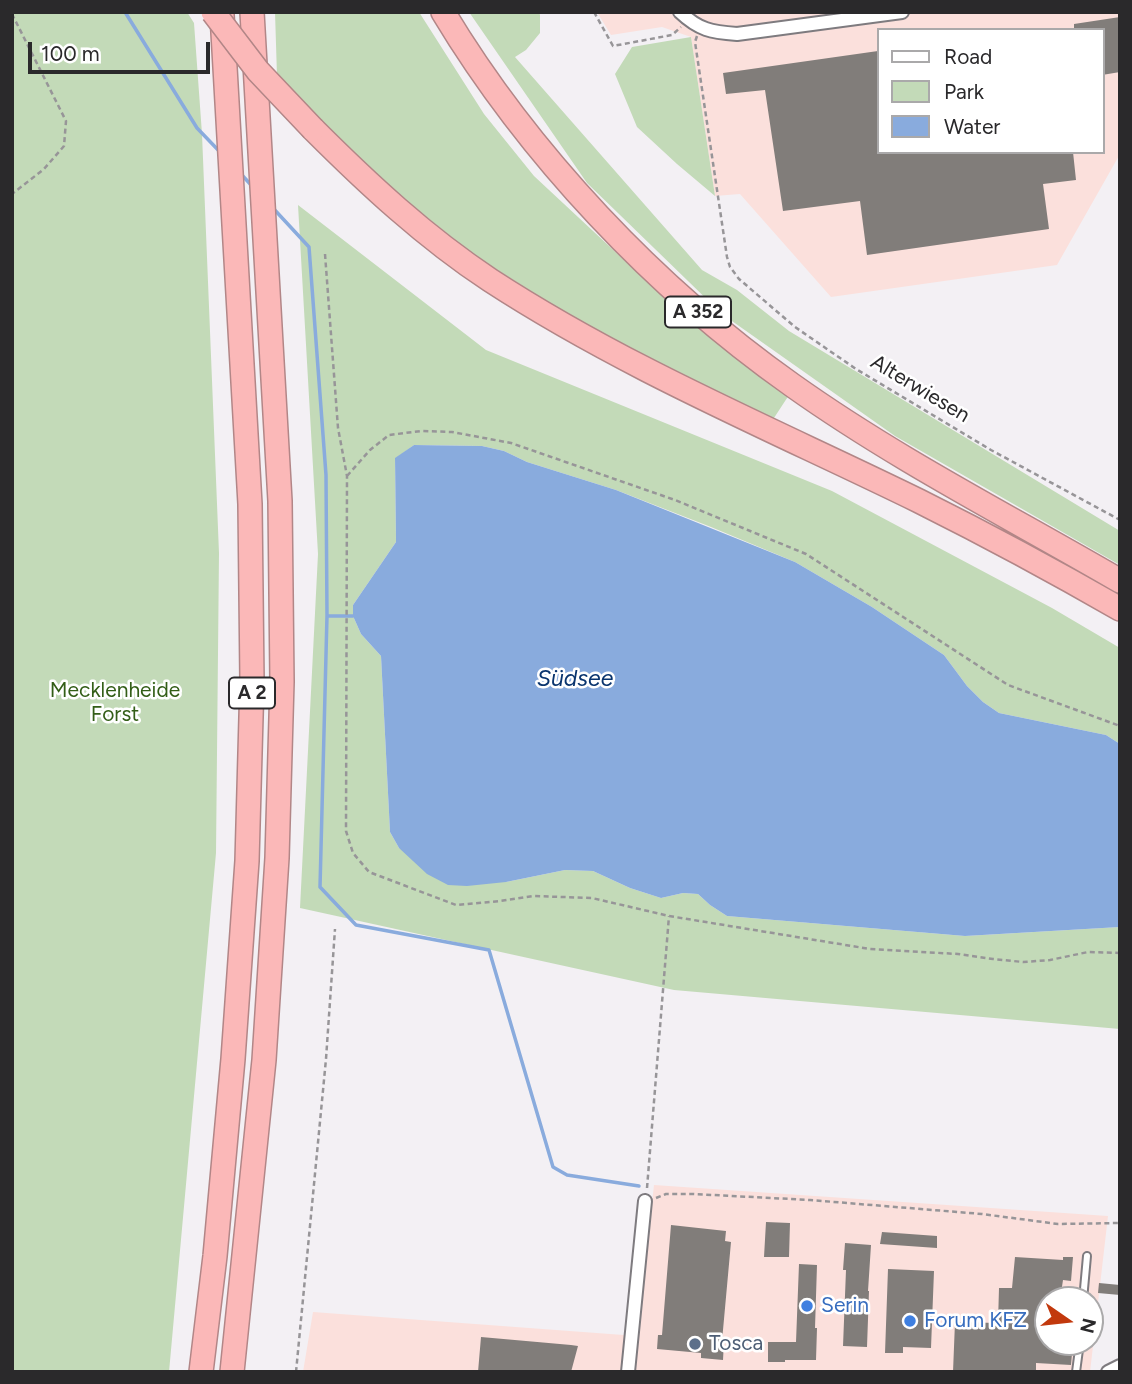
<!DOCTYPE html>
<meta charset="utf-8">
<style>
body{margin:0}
#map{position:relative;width:1132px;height:1384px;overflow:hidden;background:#f3f0f4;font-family:Figtree,sans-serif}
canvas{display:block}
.frame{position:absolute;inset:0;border:14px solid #2a292b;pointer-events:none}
.legend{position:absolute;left:877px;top:28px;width:228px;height:126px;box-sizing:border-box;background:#fff;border:2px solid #aaa9aa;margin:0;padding:9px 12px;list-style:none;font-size:21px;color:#2a292b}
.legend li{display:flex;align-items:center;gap:14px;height:35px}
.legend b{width:35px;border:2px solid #aaa9aa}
.north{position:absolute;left:1034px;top:1286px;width:70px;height:70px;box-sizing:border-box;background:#fff;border:2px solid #aaa9aa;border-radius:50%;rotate:104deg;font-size:19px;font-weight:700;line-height:28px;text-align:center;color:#2a292b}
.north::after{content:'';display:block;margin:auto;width:24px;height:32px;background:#c2390d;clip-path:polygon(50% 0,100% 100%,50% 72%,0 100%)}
.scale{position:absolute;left:28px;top:42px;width:182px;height:32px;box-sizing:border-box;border:4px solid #2a292b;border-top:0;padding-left:9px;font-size:21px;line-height:24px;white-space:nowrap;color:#2a292b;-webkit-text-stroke:5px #fff;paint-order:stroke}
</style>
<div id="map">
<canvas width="1132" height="1384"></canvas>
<div class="frame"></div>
<ul class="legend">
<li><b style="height:9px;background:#fff"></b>Road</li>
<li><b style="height:19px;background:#c3dab8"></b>Park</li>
<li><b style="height:19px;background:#89abdd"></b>Water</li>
</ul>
<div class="north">N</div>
<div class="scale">100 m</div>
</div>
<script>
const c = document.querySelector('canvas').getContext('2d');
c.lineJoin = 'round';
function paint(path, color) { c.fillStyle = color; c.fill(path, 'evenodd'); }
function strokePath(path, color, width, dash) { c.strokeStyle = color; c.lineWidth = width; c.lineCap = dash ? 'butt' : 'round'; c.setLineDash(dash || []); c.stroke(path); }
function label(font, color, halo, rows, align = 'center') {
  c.font = font + ' Figtree,sans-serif'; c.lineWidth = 5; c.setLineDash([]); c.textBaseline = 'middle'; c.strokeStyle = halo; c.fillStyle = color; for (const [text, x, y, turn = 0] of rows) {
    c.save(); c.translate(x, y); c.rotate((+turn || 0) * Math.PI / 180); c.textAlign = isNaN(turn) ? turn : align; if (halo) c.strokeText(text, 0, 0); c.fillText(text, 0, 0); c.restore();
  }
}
paint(new Path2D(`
 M597,12H1120V154L1057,265L831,297L740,194L715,196L691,37L662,27L611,35ZM878,30H1102V152H878Z
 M654,1185L1108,1216L1090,1372H303L313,1312L637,1336ZM1048,1300H1090V1342H1048Z`), '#fbe0dc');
paint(new Path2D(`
 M12,12H187L194,23L202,134L219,553L216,853L169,1372H12Z
 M275,12H419L484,114L534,176L637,272L711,335L789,395L772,421L710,391L576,320L474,255L373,174L277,76Z
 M469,12H539L540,15V33L526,50L515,57L702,270L737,290L789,331L1120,531V565L895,436L722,314L587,183Z
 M691,37L715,196L677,164L637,127L615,74L632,47Z
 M298,205L486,350L832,491L1052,608L1120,648V744L1106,735L999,713L983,702L967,686L944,655L872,607L795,562L711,527L616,490L527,462L504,451L482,446L414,445L395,459L396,542L353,605V616L361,634L381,656L390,832L399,848L506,882L565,870L593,871L630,888L661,898L683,893L698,894L710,905L727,916L965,936L1120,927V1029L674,990L300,908L318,554Z`), '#c3dab8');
paint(new Path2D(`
 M414,445L482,446L504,451L527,462L616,490L795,562L872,607L944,655L967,686L983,702L999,713L1106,735L1120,744V927L965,936L727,916L710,905L698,894L683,893L661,898L630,888L593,871L565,870L506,882L467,886L448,885L427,874L399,848L390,832L381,656L361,634L353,616V605L396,542L395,458Z`), '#89abdd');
strokePath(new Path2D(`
 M125,12L197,128L221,153
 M241,174L252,186
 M272,207L309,247L326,475L327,616H353
 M327,616L320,887L356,925L489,950L553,1167L567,1175L639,1186`), '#89abdd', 3.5);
paint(new Path2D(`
 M1120,17V72L1102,75V30H1074V24Z
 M878,51V152H1073L1076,180L1043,184L1049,229L867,255L860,201L783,211L765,90L726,94L723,73Z
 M766,1222L790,1223L789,1257H764Z
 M671,1225L726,1231L725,1241L731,1242L722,1341H724L723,1360L701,1358V1353L657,1349L658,1335H662Z
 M882,1232L937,1236V1248L880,1244Z
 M845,1243L871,1245L868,1291H869L867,1347L843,1346L846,1270H843Z
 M1015,1257L1063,1260V1257H1073L1071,1281L1063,1280L1060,1300H1048V1342H1073L1071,1365L1036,1363V1372H953L955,1322L998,1323L999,1288H1012Z
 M799,1264L817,1265L815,1328H817L816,1360H785V1362H768V1342H796Z
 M888,1269L934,1271L931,1348L903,1347V1353H885Z
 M1099,1283L1120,1285V1295L1098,1293Z
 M481,1337L571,1345L578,1346L571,1372H478Z`), '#817d7a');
const service = new Path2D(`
 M1083,1300L1087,1256
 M1076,1372L1080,1342`);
const minor = new Path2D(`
 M680,12C699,30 711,32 737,34L902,12
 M628,1372L645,1201
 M1108,1372L1120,1366`);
const motorway = new Path2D(`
 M443,12C529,155 656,289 792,385C896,459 1010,517 1120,581
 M313,129C368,184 425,237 490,280C625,368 774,430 919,501C987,535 1054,571 1120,609
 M201,1372L215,1256L233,1059L247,861L252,681L250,504L222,15
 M232,1372L264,1060L277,858L282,682L280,501L252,12`);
strokePath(service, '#7e7b7f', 10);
strokePath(minor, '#7e7b7f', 16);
strokePath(motorway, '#b28687', 26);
strokePath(new Path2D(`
 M594,12L613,46L672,35L681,27
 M12,14L66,121L64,146L44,169L12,194
 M697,36L695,42L727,257L730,267L739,279L795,327L856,369L991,450L1120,520
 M325,254L338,428L347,476L346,831L353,853L369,872L456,905L500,901L533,896L592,898L669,916L870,949L958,954L993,959L1023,962L1050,960L1088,952L1120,953
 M347,476L370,450L389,435L421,431L452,432L511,443L675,500L806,554L1008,685L1120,726
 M647,1188L669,916
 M656,1198L666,1194H693L810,1200L982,1214L1058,1224L1120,1223
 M296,1372L326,1059L335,929`), '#979598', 2.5, [5, 3.5]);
strokePath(service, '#fff', 6);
strokePath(minor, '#fff', 12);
strokePath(motorway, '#fbb8b8', 23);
const motorwayBridge = new Path2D(`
 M213,12L258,71L313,129`);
strokePath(motorwayBridge, '#b28687', 26, []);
strokePath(motorwayBridge, '#fbb8b8', 23);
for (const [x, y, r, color] of [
 [807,1306,7,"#3f7fe0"],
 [910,1321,7,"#3f7fe0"],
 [695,1344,7,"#5c6f8a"]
]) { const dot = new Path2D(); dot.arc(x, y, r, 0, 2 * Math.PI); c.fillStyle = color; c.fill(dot); strokePath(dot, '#fff', 2.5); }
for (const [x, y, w] of [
 [698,312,66],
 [252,693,46]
]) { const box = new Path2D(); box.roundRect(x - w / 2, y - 15.5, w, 31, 5); c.fillStyle = '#fff'; c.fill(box); strokePath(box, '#2a292b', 2); }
label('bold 19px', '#2a292b', null, [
 ["A 352",698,312],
 ["A 2",252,693]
]);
label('21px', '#2a292b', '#fff', [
 ["Alterwiesen",920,389,31]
]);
label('21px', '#335e17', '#fff', [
 ["Mecklenheide",115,691],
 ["Forst",115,715]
]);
label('21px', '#366cbe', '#fff', [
 ["Serin",821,1306],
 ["Forum KFZ",924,1321]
], 'left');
label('21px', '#4e5e75', '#fff', [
 ["Tosca",709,1344]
], 'left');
label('italic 23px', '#09346e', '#fff', [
 ["Südsee",575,679]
]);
</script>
